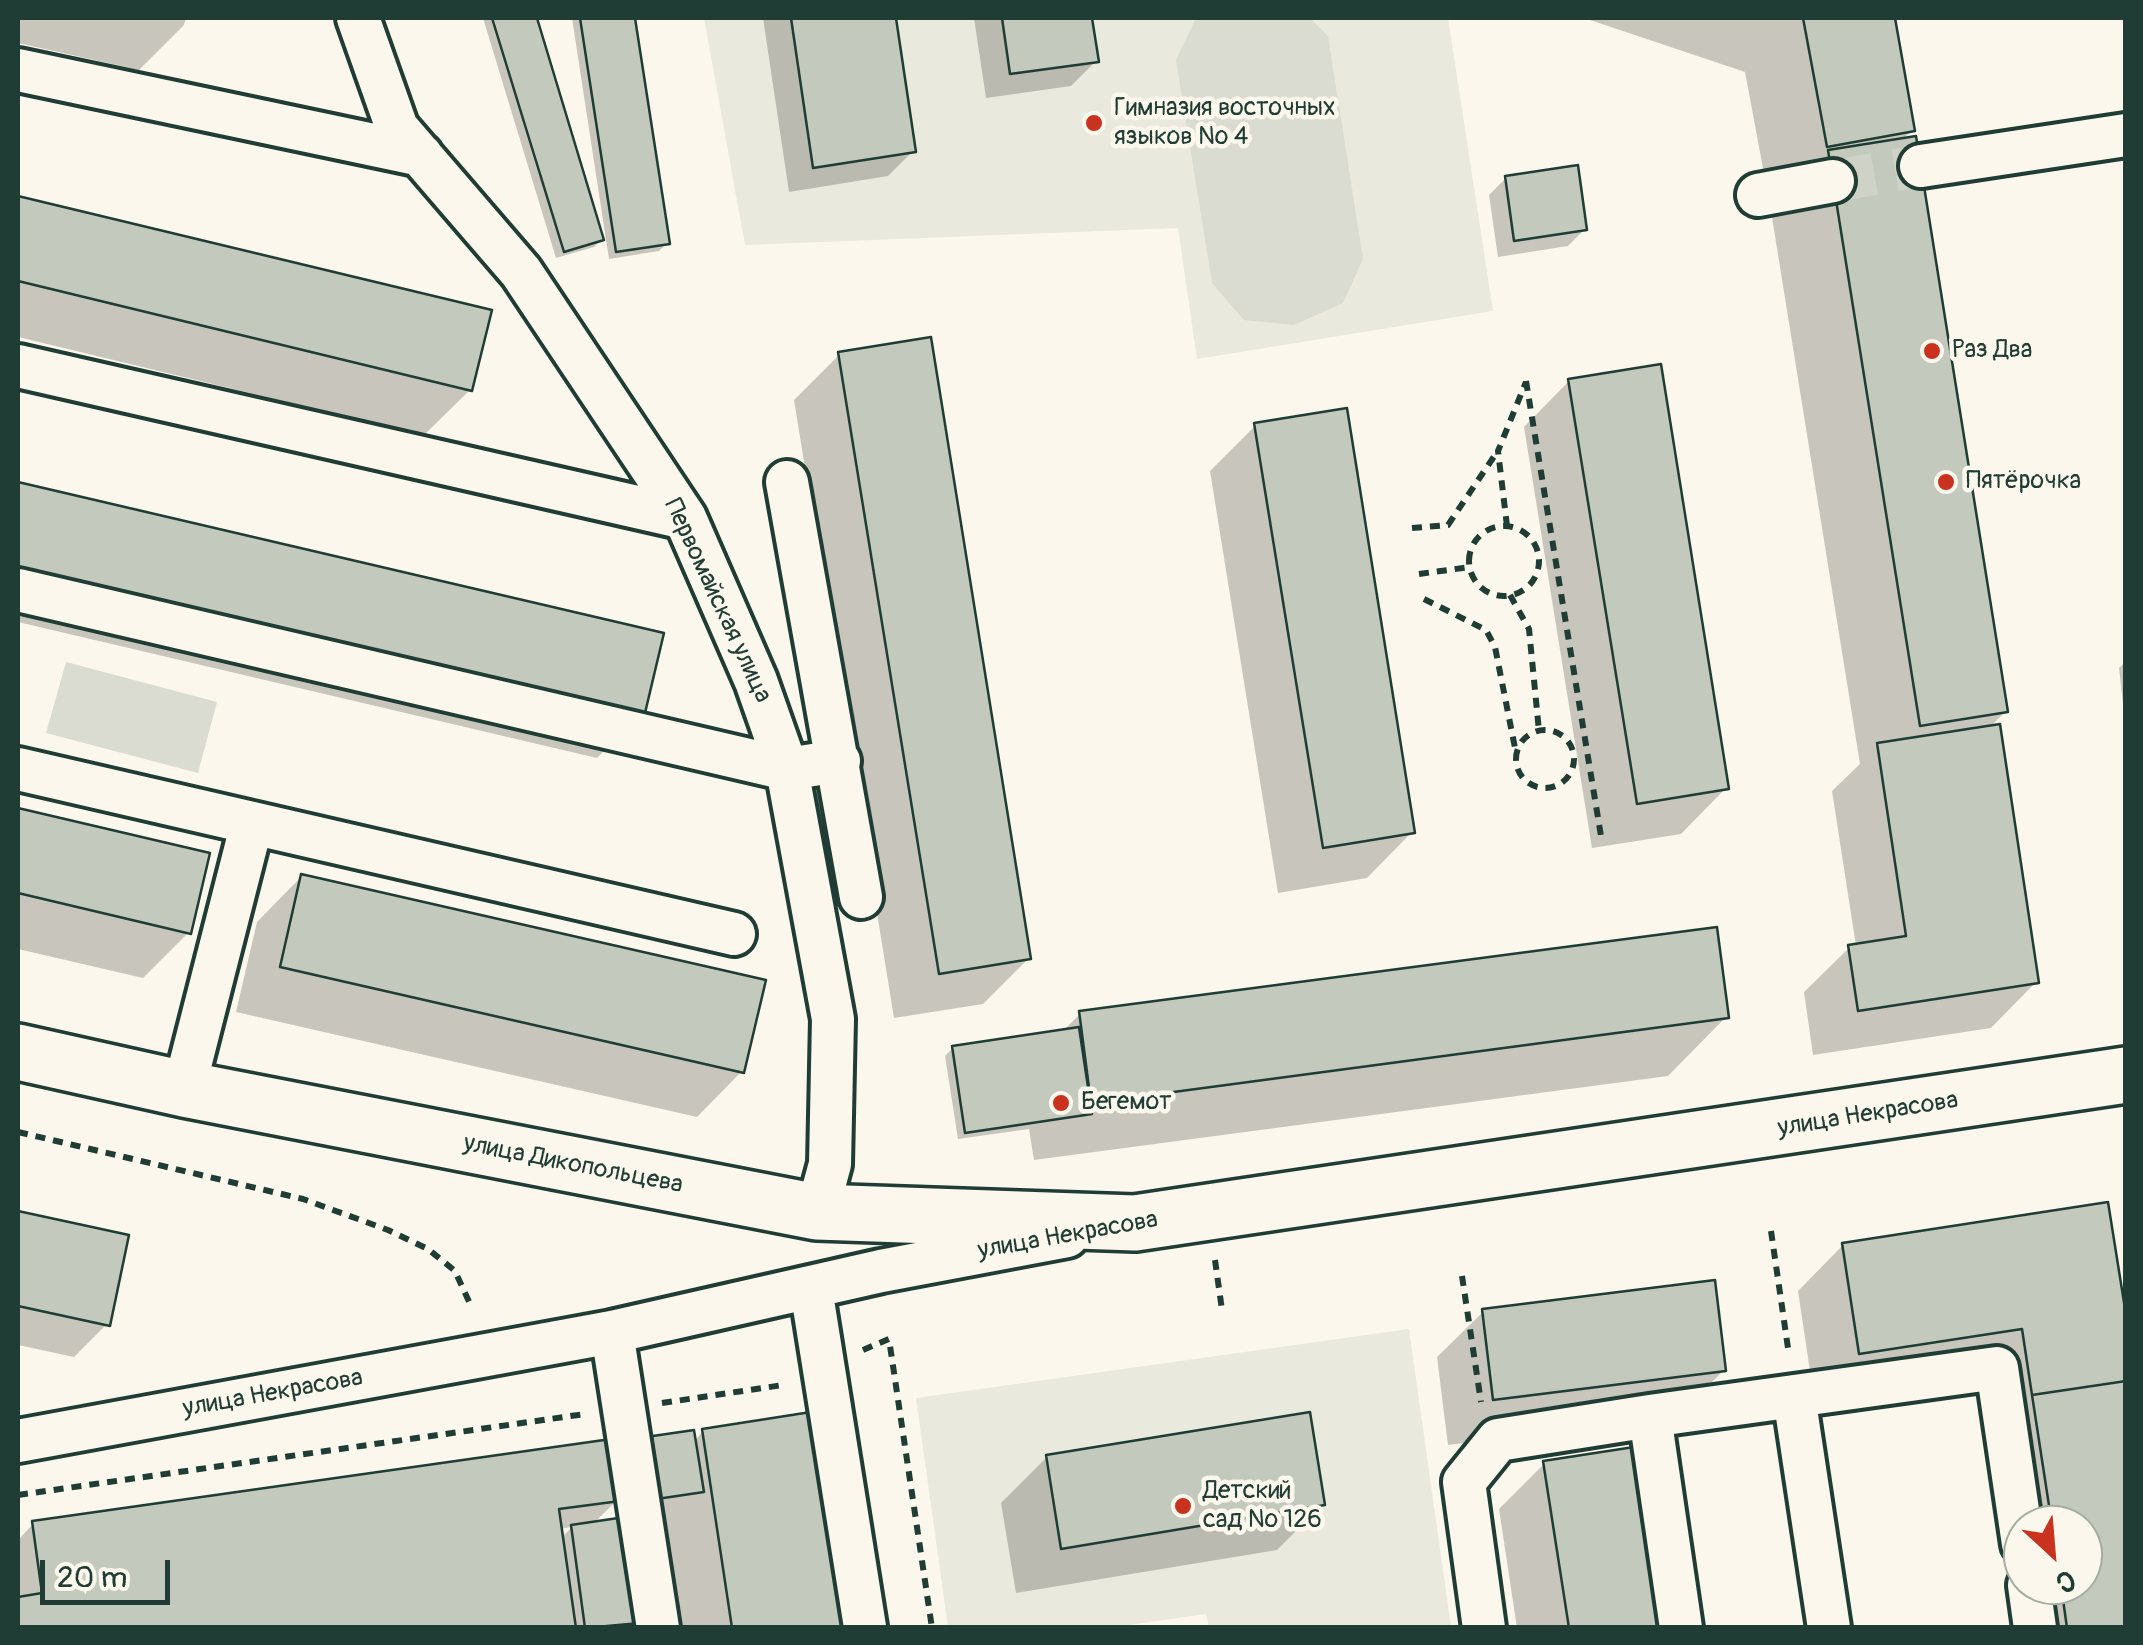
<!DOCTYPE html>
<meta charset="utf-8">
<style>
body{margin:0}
#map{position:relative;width:2143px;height:1645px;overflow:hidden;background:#fbf7ec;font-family:Pangolin,sans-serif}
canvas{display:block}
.frame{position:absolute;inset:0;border:20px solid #1f3d34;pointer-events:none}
.north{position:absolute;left:2003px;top:1505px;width:100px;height:100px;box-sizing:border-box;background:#fbf7ec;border:2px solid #a3ada2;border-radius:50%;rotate:154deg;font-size:28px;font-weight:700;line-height:40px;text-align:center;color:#1f3d34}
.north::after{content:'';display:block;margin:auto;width:35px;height:45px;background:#c8321e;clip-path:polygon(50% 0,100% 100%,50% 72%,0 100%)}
.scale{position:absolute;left:40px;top:1560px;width:130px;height:45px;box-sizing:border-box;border:5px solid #1f3d34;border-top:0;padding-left:12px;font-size:30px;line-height:35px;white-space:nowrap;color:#1f3d34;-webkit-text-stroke:8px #fbf7ec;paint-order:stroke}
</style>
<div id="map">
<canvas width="2143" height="1645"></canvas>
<div class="frame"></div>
<div class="north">С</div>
<div class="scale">20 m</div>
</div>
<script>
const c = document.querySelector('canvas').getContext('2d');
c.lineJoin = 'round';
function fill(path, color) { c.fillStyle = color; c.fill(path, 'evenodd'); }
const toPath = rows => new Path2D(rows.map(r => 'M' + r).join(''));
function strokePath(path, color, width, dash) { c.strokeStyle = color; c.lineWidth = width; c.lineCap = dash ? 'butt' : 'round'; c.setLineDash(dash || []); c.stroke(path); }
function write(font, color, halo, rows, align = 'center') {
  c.font = font + ' Pangolin,sans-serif'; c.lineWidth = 9; c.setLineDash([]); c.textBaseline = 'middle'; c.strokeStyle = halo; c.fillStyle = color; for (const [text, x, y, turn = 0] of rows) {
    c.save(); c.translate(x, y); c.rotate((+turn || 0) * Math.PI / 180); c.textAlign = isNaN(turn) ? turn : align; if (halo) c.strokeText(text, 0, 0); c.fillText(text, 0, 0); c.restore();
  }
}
fill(toPath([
 [704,18,1448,18,1493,311,1197,359,1178,228,745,245],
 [1409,1329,1451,1627,1209,1627,1206,1614,1107,1628,948,1627,916,1398]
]), '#eae9de');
fill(toPath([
 [1196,18,1310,18,1328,36,1363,259,1343,303,1294,325,1244,320,1212,283,1176,60],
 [66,662,217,702,198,773,46,733]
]), '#dbdcd1');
fill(toPath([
 [18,18,186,18,184,25,139,70,18,43],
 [483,18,534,18,602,239,594,247,556,258],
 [572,18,632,18,667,243,659,251,609,259],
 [763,18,894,18,913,151,888,176,789,192],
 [974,18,1090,18,1096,61,1071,86,986,98],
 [1584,18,1892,18,1912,130,1902,140,2006,711,1988,729,2036,982,1991,1028,1813,1055,1804,992,1850,947,1856,946,1832,791,1860,764,1771,211,1745,72],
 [1506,178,1585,229,1568,246,1498,257,1489,195],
 [18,198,489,312,470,390,424,435,18,337],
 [839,355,1029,958,983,1004,894,1018,794,400],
 [1569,381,1726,788,1681,834,1592,848,1524,427],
 [1256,425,1412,832,1367,878,1278,893,1210,471],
 [18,484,661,635,642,712,597,758,18,622],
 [2126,661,2126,704,2123,704,2119,668],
 [18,811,207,855,189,932,143,978,18,949],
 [302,876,742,1071,697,1117,236,1012,257,922],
 [1080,1014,1726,1017,1668,1076,1034,1160,1029,1129,958,1139,945,1056,953,1048,1062,1032],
 [18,1214,126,1237,107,1324,74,1357,18,1345],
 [1843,1245,2126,1333,2126,1628,2016,1628,1977,1373,1814,1398,1798,1291],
 [2023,1525,2083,1525,2083,1585,2023,1585],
 [1483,1312,1724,1370,1678,1416,1448,1445,1437,1357],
 [703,1431,841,1628,681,1628,663,1511,633,1516],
 [1047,1457,1323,1504,1277,1550,1016,1593,1001,1503],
 [1544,1464,1659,1628,1517,1628,1499,1509],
 [617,1500,592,1525,638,1622,632,1628,18,1628,18,1540,33,1524],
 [572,1527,560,1539,559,1529]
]), '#0003');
const building = toPath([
 [492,18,537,18,604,240,564,252,492,18],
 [580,18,635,18,670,244,616,252,580,18],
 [791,18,896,18,916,152,813,168,791,18],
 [1002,18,1092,18,1099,62,1010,74,1002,18],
 [1803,18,1895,18,1915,131,1827,147,1803,18],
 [1916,136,2008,712,1920,726,1828,150,1916,136],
 [1578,165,1587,230,1514,241,1505,176,1578,165],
 [18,196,492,310,472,391,18,281,18,196],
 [931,337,1031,959,939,974,838,352,931,337],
 [1661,364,1729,789,1637,804,1568,379,1661,364],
 [1347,408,1415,833,1323,848,1254,423,1347,408],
 [18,482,664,633,645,713,18,567,18,482],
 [2000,724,2039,983,1858,1011,1848,945,1906,936,1877,743,2000,724],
 [18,808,210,853,191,934,18,893,18,808],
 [301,874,766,980,744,1073,280,967,301,874],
 [1717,927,1729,1018,1091,1103,1079,1011,1717,927],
 [1079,1027,1092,1114,965,1133,952,1046,1079,1027],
 [2108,1202,2126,1315,2126,1381,2032,1395,2022,1329,1859,1354,1842,1243,2108,1202],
 [18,1211,129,1235,110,1326,18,1306,18,1211],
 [1715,1280,1726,1371,1493,1400,1482,1309,1715,1280],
 [2126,1381,2126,1628,2067,1628,2061,1585,2083,1585,2083,1525,2052,1525,2032,1395,2126,1381],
 [811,1412,844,1628,732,1628,702,1429,811,1412],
 [1310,1412,1325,1505,1061,1549,1046,1455,1310,1412],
 [694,1430,704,1492,650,1500,639,1438,694,1430],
 [611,1439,620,1501,559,1509,576,1628,18,1628,18,1597,42,1593,32,1521,611,1439],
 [1634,1447,1662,1628,1569,1628,1543,1461,1634,1447],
 [625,1517,640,1623,585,1628,571,1525,625,1517]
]);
fill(building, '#c4c9be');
strokePath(building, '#1f3d34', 2.5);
strokePath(toPath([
 [1833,181,1921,166]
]), '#cfd2c7', 42, [42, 21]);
const minor = toPath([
 [358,18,397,128,521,272,685,518,756,681,787,769,833,1019,830,1164,817,1212],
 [18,70,421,155],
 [1921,166,2126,135],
 [1758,195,1833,181],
 [18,366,685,518],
 [787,482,861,897],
 [18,590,787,769,839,761],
 [18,769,734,934],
 [184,1089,252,823],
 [811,1288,865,1627],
 [612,1332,658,1628],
 [1794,1396,1829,1628],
 [1650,1416,1681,1628],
 [18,1441,612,1332,881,1271,1067,1236],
 [2029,1585,2035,1628],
 [1484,1628,1464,1482,1498,1440,1650,1416,1997,1368,2023,1544]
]);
const major = toPath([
 [18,1052,184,1089,817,1212,1135,1223,2126,1075]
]);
strokePath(minor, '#1f3d34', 50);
strokePath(major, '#1f3d34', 62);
strokePath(toPath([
 [1526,381,1601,836],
 '1469 561a35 35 0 1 1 70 0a35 35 0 1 1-70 0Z',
 [1507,526,1498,451,1526,382],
 [1412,528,1448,525,1497,452],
 [1419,574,1470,567],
 [1510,595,1529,629,1539,731],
 [1424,599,1486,630,1495,647,1516,753],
 '1516 759a29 29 0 1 1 58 0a29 29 0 1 1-58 0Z',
 [18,1132,303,1199,388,1230,428,1249,455,1271,471,1306],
 [1771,1231,1789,1355],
 [1215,1260,1222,1310],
 [1462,1276,1481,1402],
 [863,1350,889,1339,932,1628],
 [662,1403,783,1385],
 [18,1495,585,1414]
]), '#1f3d34', 6, [10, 8]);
strokePath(minor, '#fbf7ec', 42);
strokePath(major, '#fbf7ec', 55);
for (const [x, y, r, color] of [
 [1094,123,10,"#c8321e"],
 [1932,351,10,"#c8321e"],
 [1946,482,10,"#c8321e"],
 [1061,1103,10,"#c8321e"],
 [1183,1506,10,"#c8321e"]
]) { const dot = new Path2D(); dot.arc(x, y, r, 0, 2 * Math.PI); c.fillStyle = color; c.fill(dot); strokePath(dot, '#fbf7ec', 4); }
write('25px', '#1f3d34', '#fbf7ec', [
 ["Гимназия восточных",1114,109],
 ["языков № 4",1114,138],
 ["Раз Два",1952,351],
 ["Пятёрочка",1966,482],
 ["Бегемот",1081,1103],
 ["Детский",1203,1492],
 ["сад № 126",1203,1521]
], 'left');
write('25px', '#1f3d34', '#fbf7ec', [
 ["Первомайская улица",717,601,65],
 ["улица Некрасова",1868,1115,-9],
 ["улица Дикопольцева",573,1165,11],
 ["улица Некрасова",1068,1236,-10],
 ["улица Некрасова",273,1394,-10]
]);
</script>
